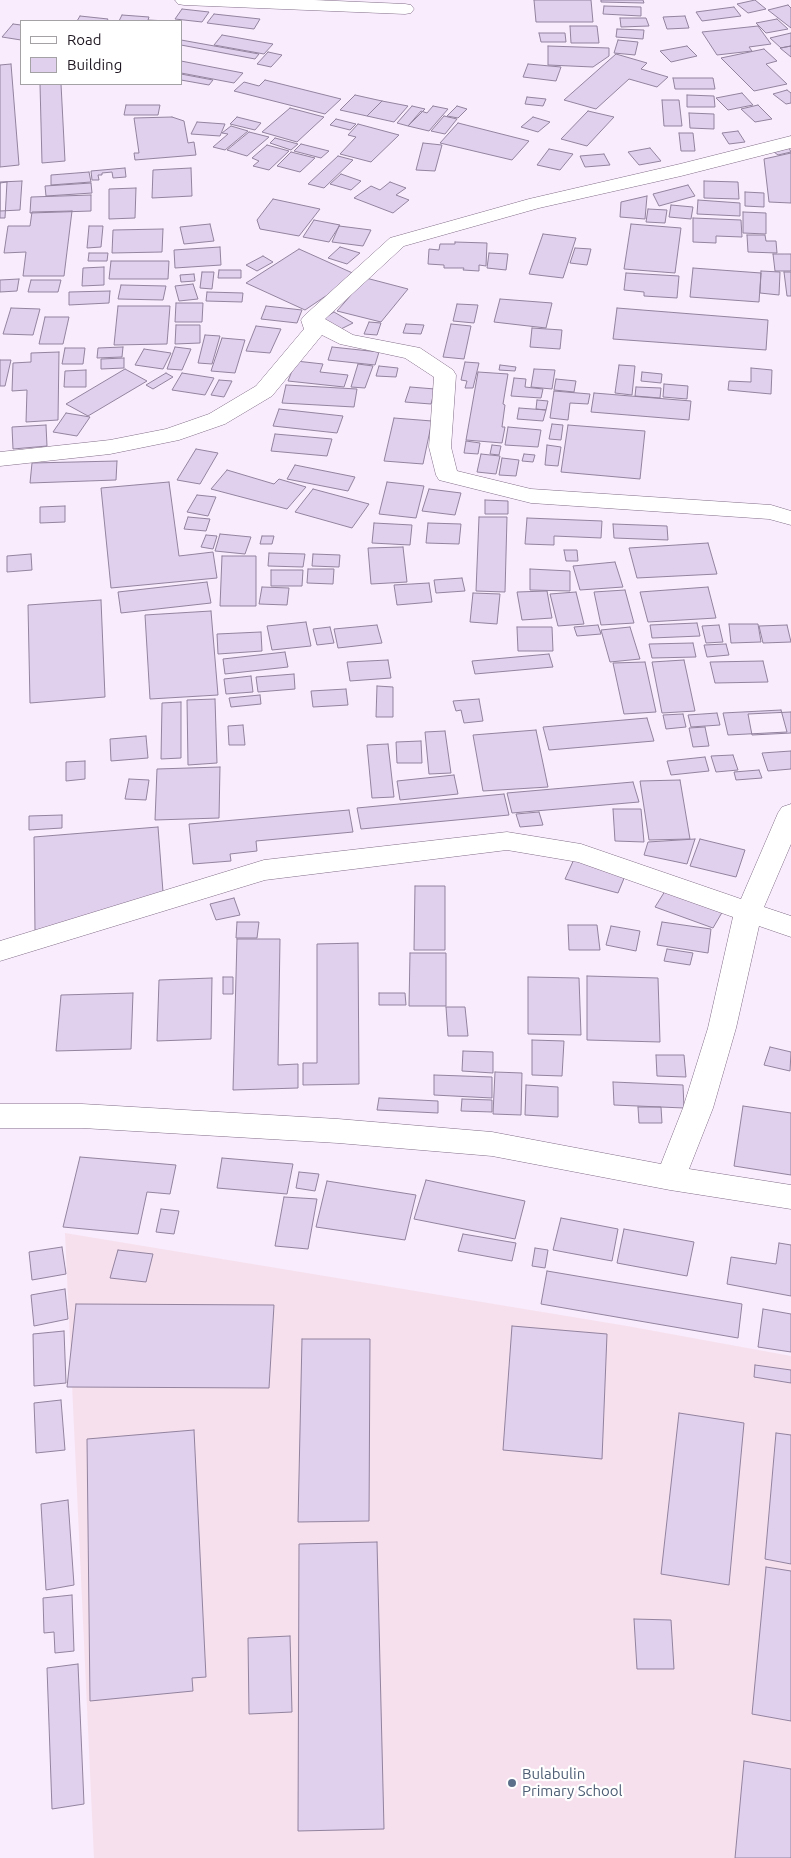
<!DOCTYPE html>
<style>
body{margin:0}
#map{position:relative;width:791px;height:1858px;overflow:hidden;background:#f9ecfd;font-family:Ubuntu,sans-serif}
canvas{display:block}
.legend{position:absolute;left:20px;top:20px;width:162px;height:65px;box-sizing:border-box;background:#fff;border:1px solid #a5a2a6;margin:0;padding:6px 9px;list-style:none;font-size:15px;color:#1f1721}
.legend li{display:flex;align-items:center;gap:10px;height:25px}
.legend b{width:25px;border:1px solid #a5a2a6}
</style>
<div id="map">
<canvas width="791" height="1858"></canvas>
<ul class="legend">
<li><b style="height:6px;background:#fff"></b>Road</li>
<li><b style="height:14px;background:#e0cfed"></b>Building</li>
</ul>
</div>
<script>
const c = document.querySelector('canvas').getContext('2d');
c.lineJoin = 'round';
function fill(path, color) { c.fillStyle = color; c.fill(path, 'evenodd'); }
const toPath = rows => new Path2D(rows.map(r => 'M' + r).join(''));
function strokePath(path, color, width, dash) { c.strokeStyle = color; c.lineWidth = width; c.lineCap = dash ? 'butt' : 'round'; c.setLineDash(dash || []); c.stroke(path); }
function write(font, color, halo, rows, align = 'center') {
  c.font = font + ' Ubuntu,sans-serif'; c.lineWidth = 4.5; c.setLineDash([]); c.textBaseline = 'middle'; c.strokeStyle = halo; c.fillStyle = color; for (const [text, x, y, turn = 0] of rows) {
    c.save(); c.translate(x, y); c.rotate((+turn || 0) * Math.PI / 180); c.textAlign = isNaN(turn) ? turn : align; if (halo) c.strokeText(text, 0, 0); c.fillText(text, 0, 0); c.restore();
  }
}
fill(toPath([
 [65,1233,627,1326,791,1356,791,1858,94,1858]
]), '#f6e0ed');
const building = toPath([
 [534,0,591,0,593,22,536,22,534,0],
 [601,0,643,0,644,3,601,2,601,0],
 [755,0,766,9,748,13,737,4,755,0],
 [788,5,791,8,791,28,768,10,788,5],
 [604,6,641,7,641,16,603,14,604,6],
 [734,7,741,16,702,21,696,12,734,7],
 [182,9,209,12,202,22,175,19,182,9],
 [214,14,260,19,254,29,207,23,214,14],
 [122,15,149,17,148,20,168,21,119,21,122,15],
 [80,16,108,19,107,21,77,21,80,16],
 [685,16,689,28,667,29,663,17,685,16],
 [620,18,646,18,649,26,621,27,620,18],
 [777,19,788,29,766,33,756,23,777,19],
 [13,24,21,25,21,40,2,37,13,24],
 [570,26,597,26,599,43,571,43,570,26],
 [758,26,771,44,749,47,752,51,717,55,702,32,758,26],
 [617,29,644,30,643,39,616,37,617,29],
 [539,33,565,33,566,42,541,42,539,33],
 [791,33,791,46,781,48,770,38,791,33],
 [222,35,273,44,264,54,214,45,222,35],
 [181,40,259,54,255,59,181,45,181,40],
 [618,40,638,42,635,55,614,53,618,40],
 [548,46,609,48,609,56,593,67,548,65,548,46],
 [687,46,697,56,671,62,660,51,687,46],
 [791,46,791,57,780,48,791,46],
 [764,49,777,61,766,64,787,84,754,91,721,58,764,49],
 [268,52,282,55,271,67,257,64,268,52],
 [616,54,647,63,641,69,668,77,657,87,629,79,596,109,564,100,616,54],
 [181,61,243,73,234,83,181,73,181,61],
 [11,64,19,165,0,167,0,65,11,64],
 [528,64,561,67,556,81,523,77,528,64],
 [181,74,213,80,209,85,181,80,181,74],
 [673,78,713,78,715,89,675,89,673,78],
 [265,80,341,99,325,114,234,91,244,82,259,86,265,80],
 [40,84,61,84,65,161,42,163,40,84],
 [787,90,791,93,791,103,786,104,773,94,787,90],
 [742,93,753,105,728,110,716,98,742,93],
 [355,95,382,101,367,116,340,110,355,95],
 [687,95,714,96,715,107,687,107,687,95],
 [527,97,546,99,543,106,525,104,527,97],
 [662,100,679,100,682,126,664,126,662,100],
 [382,101,408,106,394,122,367,116,382,101],
 [126,105,160,105,158,115,124,115,126,105],
 [758,105,772,119,755,122,741,109,758,105],
 [412,106,425,109,408,126,397,123,412,106],
 [433,106,448,109,429,131,408,126,421,111,427,113,433,106],
 [457,106,467,109,458,118,447,116,457,106],
 [290,108,324,117,297,142,262,132,290,108],
 [588,111,614,117,587,146,561,139,588,111],
 [689,113,714,114,714,129,690,128,689,113],
 [444,116,457,119,445,134,431,131,444,116],
 [172,117,184,121,188,143,194,142,196,155,135,160,134,153,139,153,134,118,172,117],
 [237,117,261,123,255,130,230,124,237,117],
 [533,117,550,122,538,132,521,127,533,117],
 [336,119,356,124,350,130,330,125,336,119],
 [197,122,225,124,220,136,191,134,197,122],
 [458,123,529,141,512,160,440,143,458,123],
 [358,124,399,135,371,162,340,154,356,137,348,135,358,124],
 [231,126,248,131,225,150,213,147,228,134,222,133,231,126],
 [738,131,745,142,729,144,722,133,738,131],
 [249,132,269,137,247,156,227,150,249,132],
 [679,133,693,133,695,151,681,151,679,133],
 [275,138,298,144,291,150,270,143,275,138],
 [423,143,442,145,435,171,416,170,423,143],
 [301,144,329,151,321,158,294,151,301,144],
 [267,145,289,151,269,170,253,166,259,161,252,158,267,145],
 [650,148,661,161,639,165,628,152,650,148],
 [789,148,791,152,778,155,774,152,789,148],
 [549,149,573,154,560,170,537,165,549,149],
 [291,152,315,158,300,172,277,166,291,152],
 [791,153,791,203,769,202,764,159,791,153],
 [604,154,610,165,585,167,580,156,604,154],
 [338,156,353,160,324,188,308,184,338,156],
 [125,168,126,177,113,178,112,172,102,173,102,175,98,175,99,180,92,180,91,171,125,168],
 [191,168,192,196,152,198,153,170,191,168],
 [89,172,91,182,51,185,51,175,89,172],
 [341,174,361,181,351,190,330,184,341,174],
 [22,181,20,210,0,211,0,182,22,181],
 [704,181,738,182,739,199,704,198,704,181],
 [7,182,5,218,0,218,0,183,7,182],
 [390,182,406,188,396,195,409,200,393,213,354,198,371,186,380,190,390,182],
 [91,183,92,193,46,196,45,186,91,183],
 [688,185,695,196,659,206,653,194,688,185],
 [136,188,135,218,109,219,109,189,136,188],
 [745,192,764,193,764,207,745,206,745,192],
 [91,195,91,211,30,213,31,197,91,195],
 [647,196,645,219,620,217,621,202,647,196],
 [273,199,320,209,299,236,260,229,257,220,273,199],
 [698,200,740,203,740,216,697,214,698,200],
 [671,205,693,207,691,219,669,217,671,205],
 [648,209,667,210,665,223,646,222,648,209],
 [72,211,64,276,23,276,26,252,4,253,8,226,30,226,32,212,72,211],
 [743,212,766,213,766,234,743,233,743,212],
 [693,218,741,220,742,237,716,236,716,243,693,242,693,218],
 [314,220,340,225,329,242,303,237,314,220],
 [210,224,214,241,184,244,180,227,210,224],
 [631,224,681,228,675,273,624,269,631,224],
 [89,226,103,226,101,247,87,248,89,226],
 [339,226,371,230,363,246,332,242,339,226],
 [163,229,162,252,112,253,113,230,163,229],
 [543,234,576,238,563,278,529,274,543,234],
 [747,235,765,235,766,241,776,241,777,253,748,252,747,235],
 [455,242,487,243,486,266,479,265,479,271,463,270,464,268,444,268,444,265,428,264,429,249,439,250,440,244,455,244,455,242],
 [220,247,221,265,175,268,174,250,220,247],
 [340,247,360,253,347,264,328,258,340,247],
 [575,248,591,249,587,265,570,263,575,248],
 [299,249,357,275,305,310,246,283,299,249],
 [89,253,108,253,107,261,88,261,89,253],
 [489,253,508,254,506,270,487,268,489,253],
 [773,254,791,254,791,271,775,271,773,254],
 [263,256,273,262,257,271,246,265,263,256],
 [111,261,169,261,168,279,109,279,111,261],
 [104,267,104,285,82,286,83,268,104,267],
 [693,268,761,273,759,302,690,297,693,268],
 [219,270,241,270,241,278,218,278,219,270],
 [761,271,780,272,779,295,760,293,761,271],
 [202,272,214,272,212,289,200,288,202,272],
 [784,272,791,272,791,296,787,296,784,272],
 [626,273,679,276,677,298,644,296,644,292,624,290,626,273],
 [194,274,195,281,181,282,180,275,194,274],
 [366,278,408,289,381,322,337,311,366,278],
 [19,279,17,291,0,292,0,280,19,279],
 [31,280,61,280,58,292,28,292,31,280],
 [193,284,198,299,179,301,175,286,193,284],
 [121,285,166,286,163,300,118,299,121,285],
 [110,291,109,303,69,305,69,292,110,291],
 [207,292,243,293,242,302,206,301,207,292],
 [500,299,552,303,546,328,494,322,500,299],
 [176,303,203,303,202,322,175,322,176,303],
 [457,304,478,305,474,323,453,321,457,304],
 [118,306,170,306,167,344,114,345,118,306],
 [266,306,302,310,297,323,261,319,266,306],
 [11,308,40,309,33,335,3,334,11,308],
 [617,308,768,320,766,350,613,339,617,308],
 [334,312,353,323,339,330,321,320,334,312],
 [45,317,69,317,63,344,39,344,45,317],
 [369,322,381,323,377,335,364,334,369,322],
 [406,324,424,325,421,334,403,333,406,324],
 [451,324,471,326,464,359,443,357,451,324],
 [176,325,200,325,200,343,175,344,176,325],
 [256,326,281,329,270,353,246,351,256,326],
 [532,328,562,330,560,349,530,347,532,328],
 [205,335,220,336,212,364,198,363,205,335],
 [222,338,245,340,235,373,211,371,222,338],
 [123,347,122,357,97,358,98,348,123,347],
 [175,347,191,349,182,370,167,369,175,347],
 [332,347,379,352,375,365,328,360,332,347],
 [65,348,85,348,83,364,62,364,65,348],
 [144,349,171,353,163,369,135,365,144,349],
 [59,352,58,420,26,422,27,390,12,391,13,363,31,362,31,353,59,352],
 [124,358,124,368,101,369,101,359,124,358],
 [0,360,11,360,5,386,0,386,0,360],
 [296,361,323,364,320,372,348,375,344,387,288,381,296,361],
 [465,362,479,363,473,388,465,388,467,381,461,380,465,362],
 [358,364,373,366,365,388,351,387,358,364],
 [500,365,516,367,515,371,499,370,500,365],
 [619,365,635,366,632,395,615,393,619,365],
 [379,366,398,368,396,377,376,376,379,366],
 [751,368,772,370,771,394,728,390,729,381,751,382,751,368],
 [125,369,147,381,88,416,66,404,125,369],
 [534,369,555,370,552,389,531,387,534,369],
 [86,370,86,387,64,387,65,371,86,370],
 [478,372,508,374,503,404,505,405,502,427,505,427,502,443,466,440,478,372],
 [642,372,662,374,661,383,641,381,642,372],
 [166,373,173,377,153,389,146,385,166,373],
 [182,373,214,378,205,395,172,390,182,373],
 [514,378,526,379,525,387,543,389,541,398,511,396,514,378],
 [556,379,576,381,574,392,554,390,556,379],
 [219,380,232,381,224,397,211,395,219,380],
 [664,384,688,386,687,399,663,397,664,384],
 [286,385,357,389,354,407,282,403,286,385],
 [410,387,435,389,431,404,405,402,410,387],
 [636,387,661,388,660,398,635,396,636,387],
 [554,391,590,394,588,404,570,403,568,420,550,418,554,391],
 [594,393,691,401,689,420,591,412,594,393],
 [537,400,548,401,546,410,536,409,537,400],
 [519,408,546,410,543,421,517,419,519,408],
 [279,409,343,416,337,433,273,426,279,409],
 [66,413,90,417,77,436,53,432,66,413],
 [394,418,432,421,423,464,384,461,394,418],
 [552,424,563,425,561,440,549,439,552,424],
 [46,425,47,446,13,449,12,427,46,425],
 [568,425,645,431,640,479,561,472,568,425],
 [508,427,541,430,538,447,505,445,508,427],
 [275,434,332,439,327,456,271,451,275,434],
 [466,441,480,443,478,454,464,453,466,441],
 [492,445,501,446,499,455,490,454,492,445],
 [547,445,561,447,558,466,545,465,547,445],
 [196,449,218,453,200,484,177,480,196,449],
 [481,454,500,456,496,474,477,472,481,454],
 [524,454,535,455,533,462,522,461,524,454],
 [502,458,519,460,516,476,499,475,502,458],
 [117,461,116,480,30,483,32,463,117,461],
 [295,465,355,477,348,491,287,479,295,465],
 [227,470,274,484,279,479,306,487,287,509,211,489,227,470],
 [169,482,179,556,213,552,217,578,111,588,101,488,169,482],
 [387,482,424,486,416,518,379,514,387,482],
 [313,489,369,504,352,528,295,512,313,489],
 [429,489,461,493,455,515,422,511,429,489],
 [197,495,216,497,208,516,187,512,197,495],
 [485,500,508,501,508,514,485,514,485,500],
 [65,506,65,522,40,523,40,507,65,506],
 [188,517,210,519,206,531,184,529,188,517],
 [479,517,507,517,505,592,476,591,479,517],
 [527,518,602,521,601,538,554,536,554,545,525,544,527,518],
 [374,523,412,525,410,545,372,543,374,523],
 [428,523,461,524,459,544,426,543,428,523],
 [613,524,667,526,668,540,614,538,613,524],
 [220,534,251,537,245,554,215,551,220,534],
 [206,535,217,536,213,549,201,547,206,535],
 [262,536,274,536,272,544,260,544,262,536],
 [708,543,717,574,637,578,629,548,708,543],
 [403,547,407,582,371,584,368,548,403,547],
 [564,550,577,550,578,561,566,561,564,550],
 [269,553,305,554,303,567,268,566,269,553],
 [31,554,32,570,7,572,7,556,31,554],
 [313,554,340,555,339,567,312,566,313,554],
 [222,556,256,556,256,606,220,606,222,556],
 [615,562,623,587,580,590,573,566,615,562],
 [308,569,334,569,333,584,307,583,308,569],
 [530,569,570,571,570,591,530,590,530,569],
 [271,570,303,570,302,586,271,586,271,570],
 [462,578,465,591,436,593,434,580,462,578],
 [207,582,211,603,121,613,118,592,207,582],
 [429,583,432,602,397,605,394,585,429,583],
 [262,587,289,588,287,605,259,604,262,587],
 [708,587,716,618,648,622,640,592,708,587],
 [625,590,634,623,601,625,594,592,625,590],
 [547,591,552,618,522,620,517,592,547,591],
 [576,592,584,624,558,626,550,594,576,592],
 [473,593,500,594,497,624,470,622,473,593],
 [101,600,105,697,30,703,28,605,101,600],
 [211,611,218,695,150,699,145,615,211,611],
 [306,622,311,646,272,650,267,626,306,622],
 [697,623,700,636,652,638,650,625,697,623],
 [729,624,758,624,761,642,731,643,729,624],
 [377,625,382,643,338,648,334,629,377,625],
 [598,625,601,634,577,636,574,627,598,625],
 [719,625,723,642,706,643,702,626,719,625],
 [787,625,791,642,763,643,759,626,787,625],
 [330,627,334,643,317,645,313,629,330,627],
 [517,627,552,627,553,651,518,651,517,627],
 [630,627,640,659,610,662,601,630,630,627],
 [261,632,262,651,218,654,217,634,261,632],
 [693,643,696,657,652,658,649,644,693,643],
 [726,644,729,655,707,657,704,645,726,644],
 [285,652,288,667,225,674,223,659,285,652],
 [549,654,553,667,475,674,472,661,549,654],
 [388,660,391,678,350,681,347,662,388,660],
 [684,660,695,711,662,713,652,662,684,660],
 [763,661,768,682,715,683,710,662,763,661],
 [645,662,656,712,624,714,613,663,645,662],
 [294,674,295,689,258,692,256,677,294,674],
 [251,676,253,692,226,694,224,679,251,676],
 [377,686,393,687,393,717,376,717,377,686],
 [346,689,348,705,313,707,311,691,346,689],
 [260,695,261,704,231,707,229,698,260,695],
 [215,699,217,763,188,765,187,700,215,699],
 [479,699,483,721,464,723,461,710,456,711,453,701,479,699],
 [181,702,181,758,161,759,162,703,181,702],
 [781,710,787,732,728,735,723,713,781,710],
 [791,712,791,733,752,735,748,714,791,712],
 [717,713,720,725,691,727,688,715,717,713],
 [683,714,686,727,666,729,663,715,683,714],
 [647,718,654,741,549,750,543,727,647,718],
 [243,725,245,745,229,745,228,726,243,725],
 [705,727,709,746,693,747,689,728,705,727],
 [536,730,548,787,483,791,473,735,536,730],
 [445,731,451,773,429,774,425,732,445,731],
 [146,736,148,758,111,761,110,739,146,736],
 [421,741,422,763,397,763,396,742,421,741],
 [388,744,394,797,372,798,367,745,388,744],
 [791,751,791,769,768,771,762,753,791,751],
 [733,755,738,770,716,772,711,756,733,755],
 [705,757,709,771,671,775,667,761,705,757],
 [85,761,85,779,66,781,66,762,85,761],
 [220,767,219,818,155,820,157,769,220,767],
 [759,770,762,778,736,780,734,772,759,770],
 [454,775,458,794,400,800,397,781,454,775],
 [129,779,149,780,146,800,125,799,129,779],
 [680,780,690,839,649,840,640,781,680,780],
 [633,782,639,802,512,813,507,793,633,782],
 [504,794,509,815,361,829,357,808,504,794],
 [613,809,641,809,644,842,615,841,613,809],
 [349,810,353,832,256,841,257,851,230,854,231,861,193,864,189,824,349,810],
 [539,812,543,825,520,827,516,814,539,812],
 [62,815,62,828,29,830,29,816,62,815],
 [158,827,163,892,35,932,34,837,158,827],
 [695,839,687,864,644,855,648,842,695,839],
 [700,839,745,850,736,877,690,866,700,839],
 [575,857,627,871,618,893,565,879,575,857],
 [415,886,445,886,445,950,414,950,415,886],
 [667,888,724,909,713,928,655,907,667,888],
 [234,898,240,915,216,920,210,904,234,898],
 [237,922,259,922,257,938,236,938,237,922],
 [662,922,711,929,708,953,657,945,662,922],
 [568,925,597,925,600,950,569,950,568,925],
 [611,926,640,931,636,951,606,945,611,926],
 [237,939,280,939,278,1065,298,1064,298,1088,233,1090,237,939],
 [358,943,359,1084,303,1085,303,1063,317,1063,317,944,358,943],
 [667,949,693,953,690,965,664,961,667,949],
 [410,953,446,953,446,1006,409,1006,410,953],
 [587,976,658,978,660,1042,587,1040,587,976],
 [223,977,233,977,233,994,223,994,223,977],
 [528,977,579,978,581,1035,528,1034,528,977],
 [212,978,211,1039,157,1041,159,980,212,978],
 [133,993,131,1049,56,1051,61,995,133,993],
 [379,993,405,993,406,1005,379,1005,379,993],
 [446,1007,465,1007,468,1036,448,1036,446,1007],
 [532,1040,564,1041,562,1076,532,1075,532,1040],
 [770,1047,791,1052,790,1071,764,1065,770,1047],
 [463,1051,493,1052,493,1073,462,1071,463,1051],
 [656,1055,684,1055,686,1077,657,1076,656,1055],
 [495,1072,522,1073,521,1115,493,1114,495,1072],
 [434,1075,492,1077,492,1098,434,1095,434,1075],
 [613,1082,683,1085,684,1108,614,1105,613,1082],
 [526,1085,558,1087,558,1117,525,1115,526,1085],
 [379,1098,438,1101,438,1113,377,1110,379,1098],
 [462,1099,492,1100,492,1112,461,1111,462,1099],
 [743,1106,791,1113,791,1175,734,1166,743,1106],
 [638,1107,661,1107,662,1123,639,1123,638,1107],
 [80,1157,176,1165,170,1194,147,1192,138,1234,63,1227,80,1157],
 [222,1158,293,1164,287,1194,217,1188,222,1158],
 [299,1172,319,1174,315,1191,296,1188,299,1172],
 [426,1180,525,1201,515,1239,414,1219,426,1180],
 [327,1181,416,1195,405,1240,316,1227,327,1181],
 [284,1197,317,1199,308,1249,275,1246,284,1197],
 [161,1209,179,1211,174,1234,156,1232,161,1209],
 [561,1218,618,1229,612,1261,553,1250,561,1218],
 [624,1229,694,1242,687,1276,617,1263,624,1229],
 [463,1234,516,1243,512,1261,458,1251,463,1234],
 [779,1243,791,1245,791,1296,727,1284,731,1257,776,1264,779,1243],
 [62,1247,66,1274,32,1280,29,1252,62,1247],
 [535,1248,548,1250,545,1268,532,1266,535,1248],
 [118,1250,153,1254,146,1282,110,1278,118,1250],
 [547,1271,742,1304,738,1338,541,1304,547,1271],
 [65,1289,68,1319,34,1326,31,1295,65,1289],
 [76,1304,274,1305,269,1388,67,1387,76,1304],
 [763,1309,791,1314,791,1352,758,1347,763,1309],
 [512,1326,607,1334,602,1459,503,1450,512,1326],
 [64,1331,66,1383,34,1386,33,1334,64,1331],
 [302,1339,370,1339,369,1521,298,1522,302,1339],
 [755,1365,791,1370,791,1383,754,1377,755,1365],
 [61,1400,65,1450,36,1453,34,1403,61,1400],
 [679,1413,744,1423,729,1585,661,1574,679,1413],
 [194,1430,206,1677,192,1678,193,1691,90,1701,87,1439,194,1430],
 [776,1433,791,1435,791,1564,765,1559,776,1433],
 [68,1500,74,1585,46,1590,41,1504,68,1500],
 [377,1542,384,1829,298,1831,299,1544,377,1542],
 [766,1567,791,1571,791,1721,752,1714,766,1567],
 [72,1595,74,1651,55,1653,54,1632,44,1633,43,1598,72,1595],
 [634,1619,671,1620,674,1669,637,1669,634,1619],
 [290,1636,292,1712,249,1714,248,1638,290,1636],
 [78,1664,84,1804,52,1809,47,1668,78,1664],
 [744,1761,791,1769,791,1858,735,1858,744,1761]
]);
fill(building, '#e0cfed');
strokePath(building, '#93839f', 1);
const minor = toPath([
 [175,0,314,0,405,4,411,5,414,9,411,13,405,14,184,5,178,4,175,0],
 [791,136,791,148,681,176,539,208,404,246,325,319,353,335,420,348,453,370,456,375,451,447,457,471,531,489,771,505,791,511,791,525,769,519,531,503,439,480,436,475,429,447,434,377,405,358,340,344,322,335,272,396,225,424,179,440,110,454,0,466,0,452,110,440,166,429,209,414,256,386,304,329,301,320,304,316,390,238,529,199,680,164,791,136],
 [791,804,791,844,764,907,791,916,791,937,759,926,736,1028,713,1108,689,1169,791,1185,791,1209,670,1190,492,1156,338,1143,82,1128,0,1128,0,1104,82,1104,338,1119,492,1132,661,1164,683,1108,708,1028,733,917,578,862,507,850,265,880,0,961,0,941,264,860,507,832,581,844,741,899,778,813,782,807,791,804]
]);
strokePath(minor, '#826e88', 1);
fill(minor, '#fff');
for (const [x, y, r, color] of [
 [512,1783,5,"#5c6f8a"]
]) { const dot = new Path2D(); dot.arc(x, y, r, 0, 2 * Math.PI); c.fillStyle = color; c.fill(dot); strokePath(dot, '#fff', 2); }
write('15px', '#4e5e75', '#fff', [
 ["Bulabulin",522,1774],
 ["Primary School",522,1791]
], 'left');
</script>
